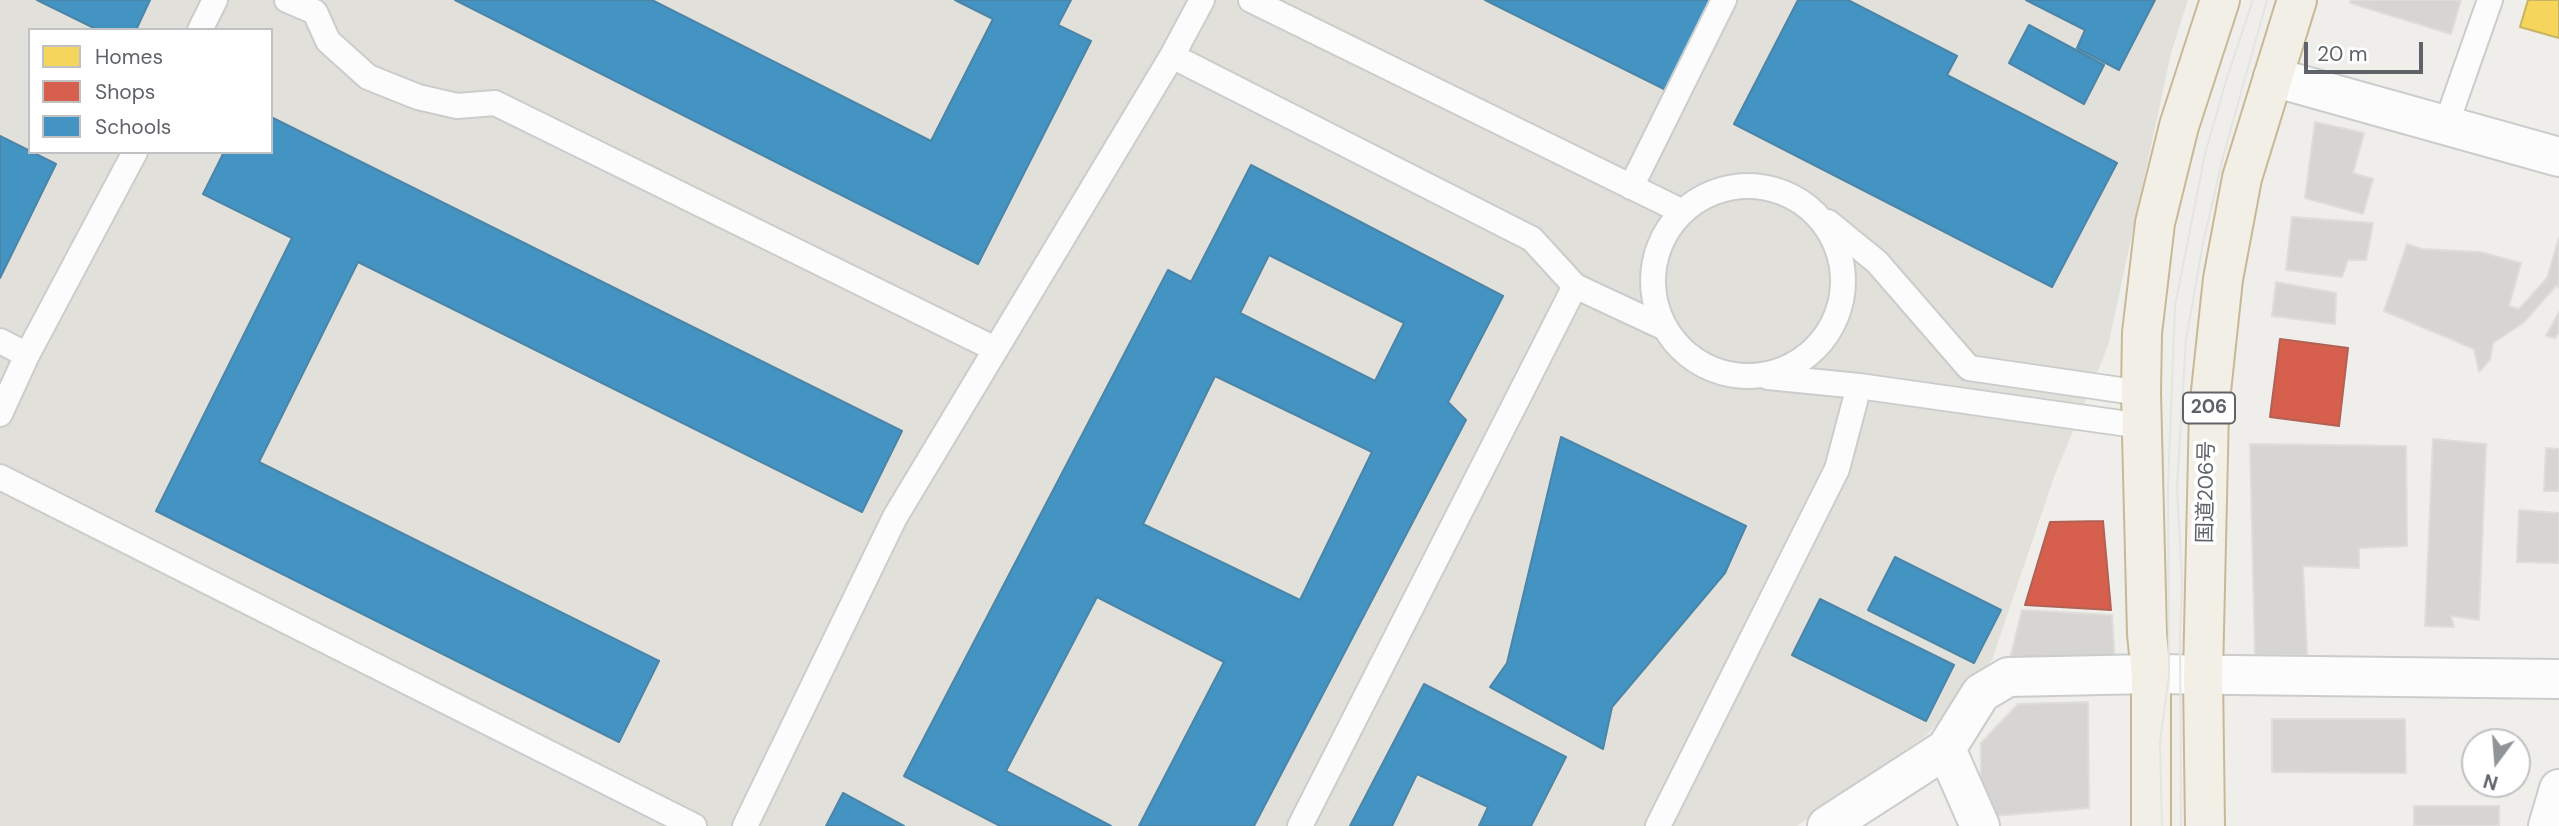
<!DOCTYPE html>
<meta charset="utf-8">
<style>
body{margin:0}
#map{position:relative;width:2559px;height:826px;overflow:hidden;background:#efeeea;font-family:"DM Sans",sans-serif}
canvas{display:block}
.legend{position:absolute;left:28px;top:28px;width:245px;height:126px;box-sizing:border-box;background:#fff;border:2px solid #bfc1c3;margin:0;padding:9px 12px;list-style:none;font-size:21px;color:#5f6368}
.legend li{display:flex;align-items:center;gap:14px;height:35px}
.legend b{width:35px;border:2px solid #bfc1c3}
.north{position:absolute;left:2461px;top:728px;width:70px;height:70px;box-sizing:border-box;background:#fff;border:2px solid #bfc1c3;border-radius:50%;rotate:196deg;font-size:19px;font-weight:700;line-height:28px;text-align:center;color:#5f6368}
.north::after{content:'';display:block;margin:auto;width:24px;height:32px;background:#919496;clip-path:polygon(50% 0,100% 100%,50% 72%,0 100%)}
.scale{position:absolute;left:2304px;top:42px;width:119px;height:32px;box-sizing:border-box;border:4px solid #5f6368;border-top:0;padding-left:9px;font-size:21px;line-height:24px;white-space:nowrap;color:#5f6368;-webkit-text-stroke:5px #fff;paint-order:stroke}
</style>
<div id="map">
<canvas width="2559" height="826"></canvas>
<ul class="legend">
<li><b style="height:19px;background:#f6d55c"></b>Homes</li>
<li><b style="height:19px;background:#d6604d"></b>Shops</li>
<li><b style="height:19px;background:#4393c3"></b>Schools</li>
</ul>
<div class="north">N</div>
<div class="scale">20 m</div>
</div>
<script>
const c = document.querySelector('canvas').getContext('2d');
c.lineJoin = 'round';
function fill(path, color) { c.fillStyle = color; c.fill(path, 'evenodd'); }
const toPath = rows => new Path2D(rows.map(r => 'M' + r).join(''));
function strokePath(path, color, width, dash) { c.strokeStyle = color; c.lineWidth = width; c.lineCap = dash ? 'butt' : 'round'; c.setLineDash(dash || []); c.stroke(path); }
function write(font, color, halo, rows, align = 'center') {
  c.font = font + ' "DM Sans","Noto Sans JP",sans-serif'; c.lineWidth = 7; c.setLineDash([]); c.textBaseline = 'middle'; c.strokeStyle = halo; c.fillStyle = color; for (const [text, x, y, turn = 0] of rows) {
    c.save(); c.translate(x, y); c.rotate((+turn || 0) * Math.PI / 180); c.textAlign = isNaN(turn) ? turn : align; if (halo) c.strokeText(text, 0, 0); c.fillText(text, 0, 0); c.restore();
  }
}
fill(toPath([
 [0,0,2188,0,2171,53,2108,346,2054,477,1992,660,1927,735,1797,826,0,826],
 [30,30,271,30,271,152,30,152]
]), '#e2e0da');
const homes = toPath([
 [2528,0,2559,0,2559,38,2520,27,2528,0]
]);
fill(homes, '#f6d55c');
strokePath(homes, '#c9b360', 2);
const shops = toPath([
 [2280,339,2348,348,2339,426,2270,417,2280,339],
 [2103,521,2111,610,2025,605,2050,522,2103,521]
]);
fill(shops, '#d6604d');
strokePath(shops, '#b26155', 2);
const schools = toPath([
 [37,0,150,0,136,30,98,30,37,0],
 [455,0,652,0,931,141,993,19,955,0,1071,0,1058,25,1091,41,978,264,455,0],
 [1485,0,1711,0,1666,90,1485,0],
 [1798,0,1848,0,1957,56,1947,75,2117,163,2052,287,1734,124,1798,0],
 [2026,0,2155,0,2119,70,2077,48,2085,30,2026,0],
 [2029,25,2104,65,2084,104,2009,63,2029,25],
 [271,117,902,431,862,512,358,262,259,462,659,661,619,742,156,511,292,238,203,194,224,152,271,152,271,117],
 [0,136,56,164,0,278,0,136],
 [1251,165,1503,296,1448,402,1466,420,1254,826,1139,826,1224,662,1097,597,1006,771,1111,826,1000,826,904,776,1168,270,1191,282,1251,165],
 [1269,255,1404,323,1375,381,1240,313,1269,255],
 [1215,376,1372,452,1300,600,1143,524,1215,376],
 [1561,437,1746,526,1725,573,1612,707,1603,749,1490,687,1507,663,1561,437],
 [1895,557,2001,610,1974,663,1868,610,1895,557],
 [1820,599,1954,665,1926,721,1792,655,1820,599],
 [1424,684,1566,757,1531,826,1479,826,1488,807,1417,774,1392,826,1350,826,1424,684],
 [843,793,904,826,826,826,843,793]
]);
fill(schools, '#4393c3');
strokePath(schools, '#4b85a8', 2);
const building = toPath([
 [2351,0,2461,0,2451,34,2350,3,2351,0],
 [2315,122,2364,133,2353,173,2373,179,2363,214,2305,198,2315,122],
 [2292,217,2373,223,2366,260,2348,260,2342,277,2286,270,2292,217],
 [2559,238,2559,288,2557,285,2523,323,2493,343,2490,360,2479,372,2474,349,2384,311,2407,244,2422,249,2480,252,2521,263,2509,306,2519,309,2547,278,2559,238],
 [2276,282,2336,293,2335,324,2272,316,2276,282],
 [2559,312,2559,332,2555,338,2546,336,2559,312],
 [2433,439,2486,444,2479,620,2451,616,2454,627,2425,626,2433,439],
 [2250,444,2406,446,2407,546,2359,548,2359,568,2303,566,2307,655,2255,655,2250,444],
 [2546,448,2559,449,2559,491,2544,491,2546,448],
 [2519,510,2559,513,2559,563,2517,562,2519,510],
 [2022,610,2112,615,2115,663,2010,659,2022,610],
 [2088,702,2089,808,1993,816,1981,785,1981,743,2018,704,2088,702],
 [2272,719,2405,719,2406,773,2272,772,2272,719],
 [2414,806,2499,806,2499,826,2414,826,2414,806]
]);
fill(building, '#d6d5d3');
strokePath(building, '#deddd9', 2);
const service = toPath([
 [287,0,315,12,328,41,368,77,418,97,457,106,495,103,995,349],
 [1251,0,1683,212],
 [200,30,215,0],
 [1172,56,1532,239,1575,286,1665,328],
 [2446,125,2490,0],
 '1653 281a95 95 0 1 1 190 0a95 95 0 1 1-190 0Z',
 [1631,187,1724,0],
 [1828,222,1877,262,1969,368,2141,393],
 [0,341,27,355],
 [1768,377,1859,386,2142,426],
 [0,414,27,355,135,152],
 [0,477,694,826],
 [745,826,895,517,1172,56,1202,0],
 [1300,826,1575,286],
 [1658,826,1837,469,1859,386]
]);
const minor = toPath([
 [2273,77,2559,157],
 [1946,749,1980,826],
 [1827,826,1946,749,1981,693,2008,677,2151,674,2559,679],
 [2548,826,2559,789]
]);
const trunk = toPath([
 [2151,826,2151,674,2147,634,2141,393,2142,333,2155,223,2179,126,2220,0],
 [2205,826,2203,675,2209,410,2223,279,2242,178,2297,0]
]);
strokePath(service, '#cbcccc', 28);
strokePath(minor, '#cbcccc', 42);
strokePath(trunk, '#c8b996', 42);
strokePath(service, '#fdfcfc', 24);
strokePath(minor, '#fdfcfc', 38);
strokePath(trunk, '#f2f0e6', 38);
strokePath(toPath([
 [2162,826,2160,742,2169,675,2168,487,2175,306,2205,154,2226,81,2253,0],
 [2181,826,2180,633,2182,581,2177,487,2186,340,2203,243,2223,157,2267,0]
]), '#e4e4e4', 2);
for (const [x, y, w] of [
 [2209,408,52]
]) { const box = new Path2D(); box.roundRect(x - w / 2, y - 15.5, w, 31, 5); c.fillStyle = '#fff'; c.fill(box); strokePath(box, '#5f6368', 2); }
write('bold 19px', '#5f6368', null, [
 ["206",2209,408]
]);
write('21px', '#5f6368', '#fff', [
 ["国道206号",2207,492,-89]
]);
</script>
